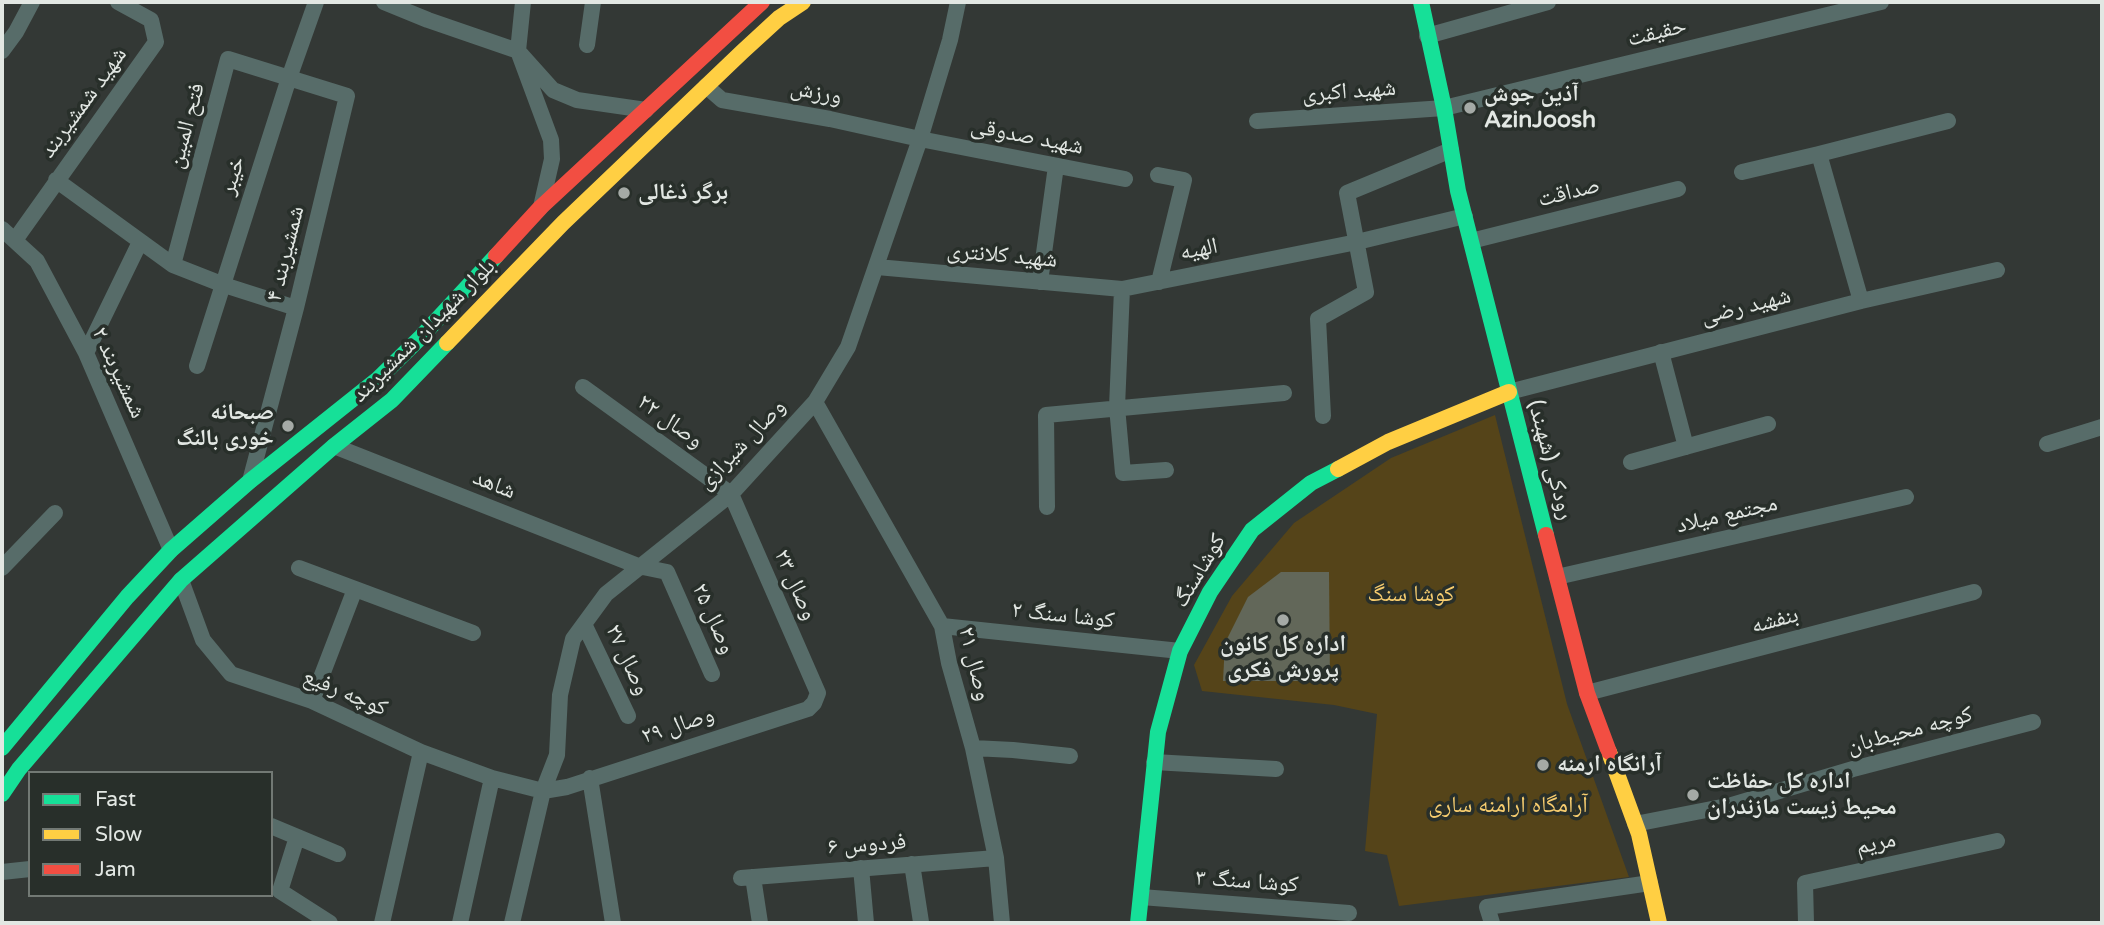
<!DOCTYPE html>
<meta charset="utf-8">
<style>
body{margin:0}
#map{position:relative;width:2104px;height:925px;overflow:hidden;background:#333835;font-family:"Varela Round",sans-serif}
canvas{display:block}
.frame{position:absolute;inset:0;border:4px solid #e2e7e3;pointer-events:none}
.legend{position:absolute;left:28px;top:771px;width:245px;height:126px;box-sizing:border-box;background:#282f2a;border:2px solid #727974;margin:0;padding:9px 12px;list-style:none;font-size:21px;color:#e2e7e3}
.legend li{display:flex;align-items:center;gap:14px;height:35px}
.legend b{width:35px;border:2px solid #727974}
</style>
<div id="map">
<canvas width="2104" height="925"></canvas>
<div class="frame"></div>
<ul class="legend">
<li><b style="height:9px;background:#16e098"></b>Fast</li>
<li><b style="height:9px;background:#ffcf43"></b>Slow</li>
<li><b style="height:9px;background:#f24e42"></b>Jam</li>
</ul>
</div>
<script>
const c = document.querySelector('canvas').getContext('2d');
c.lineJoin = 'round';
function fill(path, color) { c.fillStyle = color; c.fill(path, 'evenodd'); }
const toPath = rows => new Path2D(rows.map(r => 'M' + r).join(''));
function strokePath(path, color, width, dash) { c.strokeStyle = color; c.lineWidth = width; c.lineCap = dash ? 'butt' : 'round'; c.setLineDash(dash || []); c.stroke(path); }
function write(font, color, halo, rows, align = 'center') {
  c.font = font + ' "Varela Round","Noto Naskh Arabic",sans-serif'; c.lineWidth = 7; c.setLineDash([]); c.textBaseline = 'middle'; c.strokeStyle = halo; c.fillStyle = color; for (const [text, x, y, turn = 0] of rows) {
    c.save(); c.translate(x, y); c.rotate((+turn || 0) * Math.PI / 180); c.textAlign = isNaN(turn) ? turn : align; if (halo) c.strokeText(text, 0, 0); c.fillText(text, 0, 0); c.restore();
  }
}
fill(toPath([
 [1495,415,1567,704,1629,877,1399,906,1387,855,1365,851,1377,714,1334,705,1202,691,1194,665,1232,596,1294,523,1391,458]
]), '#554419');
fill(toPath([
 [1281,572,1329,572,1330,681,1223,681,1225,643,1248,597]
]), '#626759');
strokePath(toPath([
 [384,2,428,20,518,51,553,90,577,100,646,110],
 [523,2,518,51,551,140,552,159,541,207],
 [1427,36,1548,2],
 [587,45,593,2],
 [2,51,16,32,32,2],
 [706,86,722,100,830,119,920,139,1125,179],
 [1257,121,1444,108,1881,2],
 [1742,172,1819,154],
 [1158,175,1184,180,1159,282],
 [56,180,173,265,224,285,296,308],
 [2,229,37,261,86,353,171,550],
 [15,240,156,42,151,20,118,2],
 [1471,241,1678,189],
 [173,265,228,59,347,96,296,308,250,481],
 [877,267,1122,289],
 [1040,282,1056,166],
 [1861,301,1819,154,1948,121],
 [1661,352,1686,447],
 [86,353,140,242],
 [197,366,289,78,316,2],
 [1509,392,1861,301,1997,270],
 [815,402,942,626,949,663,973,748,996,858,1002,923],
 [1323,416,1318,319,1366,292,1347,193,1451,150],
 [2047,444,2102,427],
 [334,446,638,566,667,572,712,674],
 [1631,462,1768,424],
 [1166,470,1123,473,1117,407,1122,289,1357,242,1465,216],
 [1047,507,1046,415,1284,393],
 [2,568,55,513],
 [299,568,473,633],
 [1557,577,1906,497],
 [181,580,203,640,231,674,312,701,421,752,492,778,543,791,567,787,808,709,814,703,818,693,731,494,583,387],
 [584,624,628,716],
 [942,626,1180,651],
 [1587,693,1974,592],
 [312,701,355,589],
 [973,748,1013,750,1070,756],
 [1154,762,1276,769],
 [590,778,613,923],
 [1635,824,1732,805,1853,769,2033,722],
 [271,826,338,854],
 [297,837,280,891,330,923],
 [912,864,921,922],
 [861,868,866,923],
 [2,872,30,869],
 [753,877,760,923],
 [741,878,996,858],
 [1141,897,1349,913],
 [382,923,421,752],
 [460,923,492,778],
 [512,923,543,791,557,755,560,695,573,639,606,594,731,494,815,402,848,347,920,139,950,40,958,2],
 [1492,923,1487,907,1650,883],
 [1806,923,1805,883,1997,841]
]), '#576c69', 16);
strokePath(toPath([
 [1421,2,1444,108,1458,191,1546,535],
 [2,748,127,597,171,550,250,481,378,379,421,337,496,256],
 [2,794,19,769,181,580,334,446,392,400,447,343],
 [1138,923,1158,732,1180,651,1210,592,1252,530,1311,483,1338,469]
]), '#16e098', 16);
strokePath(toPath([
 [447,343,563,223,742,52,779,18,803,2],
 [1338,469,1388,442,1509,392],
 [1609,752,1639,834,1659,923]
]), '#ffcf43', 16);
strokePath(toPath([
 [496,256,541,207,762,2],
 [1546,535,1587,693,1609,752]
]), '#f24e42', 16);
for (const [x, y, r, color] of [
 [1470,108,7,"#a5aaa6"],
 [624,193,7,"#a5aaa6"],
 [288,426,7,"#a5aaa6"],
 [1283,620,7,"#a5aaa6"],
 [1543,765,7,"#a5aaa6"],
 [1693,795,7,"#a5aaa6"]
]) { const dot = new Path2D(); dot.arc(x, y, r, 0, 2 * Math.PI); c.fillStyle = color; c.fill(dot); strokePath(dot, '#282f2a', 2.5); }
write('23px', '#e2e7e3', '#282f2a', [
 ["حقیقت",1657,33,-14],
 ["شهید اکبری",1349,92,-4],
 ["ورزش",816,93,11],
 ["شهید شمشیربند",84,103,-54],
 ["فتح المبین",187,126,-75],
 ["شهید صدوقی",1027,137,11],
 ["خیبر",233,176,-73],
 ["صداقت",1569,193,-14],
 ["الهیه",1199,250,-11],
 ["شمشیربند ۴",286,254,-76],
 ["شهید کلانتری",1002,256,5],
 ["شهید رضی",1746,307,-14],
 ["بلوار شهیدان شمشیربند",424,331,-45],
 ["شمشیربند ۲",118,373,65],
 ["وصال ۲۲",670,422,36],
 ["وصال شیرازی",742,445,-46],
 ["رودکی (شهبند)",1550,460,75],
 ["شاهد",494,485,22],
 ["مجتمع میلاد",1727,515,-13],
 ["کوشاسنگ",1200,571,-59],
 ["وصال ۲۳",795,585,66],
 ["کوشا سنگ ۲",1063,616,6],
 ["وصال ۲۵",713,619,66],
 ["بنفشه",1775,621,-15],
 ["وصال ۲۷",627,660,65],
 ["وصال ۲۱",974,664,76],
 ["کوچه رفیع",345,693,23],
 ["وصال ۲۹",678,726,-18],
 ["کوچه محیط‌بان",1910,731,-15],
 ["مریم",1876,844,-12],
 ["فردوس ۶",867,845,-4],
 ["کوشا سنگ ۳",1247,882,4]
]);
write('bold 23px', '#e2e7e3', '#282f2a', [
 ["آذین جوش",1484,95],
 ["AzinJoosh",1484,121],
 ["برگر ذغالی",638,193],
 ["صبحانه",274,413,"right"],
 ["خوری بالنگ",274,439,"right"],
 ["اداره کل کانون",1283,645,"center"],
 ["پرورش فکری",1283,671,"center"],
 ["آرانگاه ارمنه",1557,765],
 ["اداره کل حفاظت",1707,782],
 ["محیط زیست مازندران",1707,808]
], 'left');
write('23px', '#f7cd6f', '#282f2a', [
 ["کوشا سنگ",1411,595],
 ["آرامگاه ارامنه ساری",1508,806]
]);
</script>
